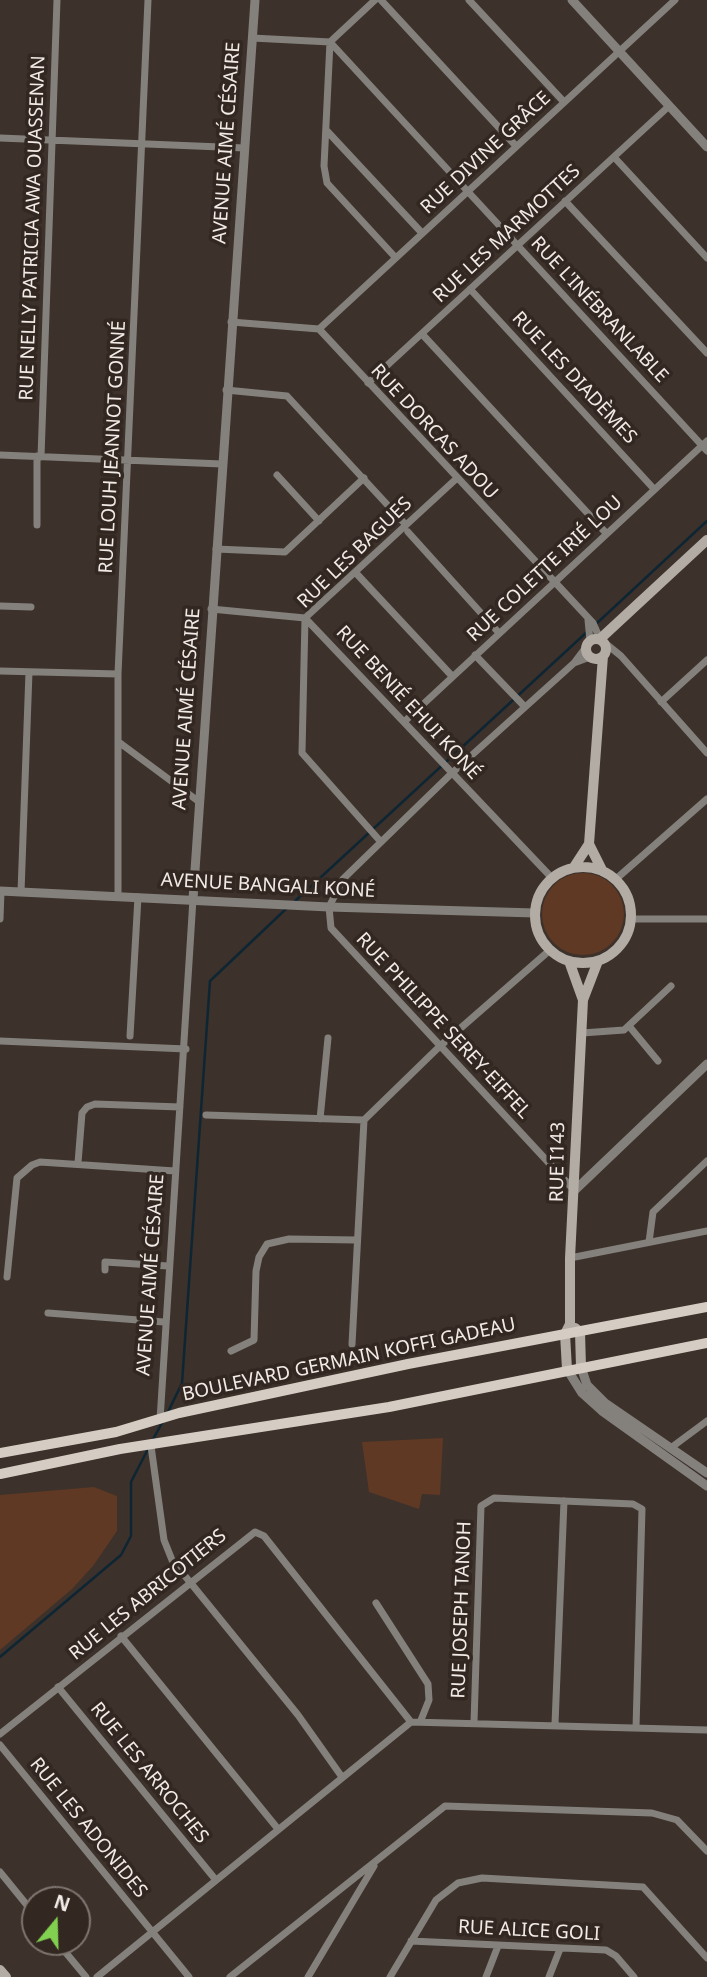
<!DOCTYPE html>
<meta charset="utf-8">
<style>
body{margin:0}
#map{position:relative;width:707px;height:1977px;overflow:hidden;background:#3c312b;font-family:"Noto Sans",sans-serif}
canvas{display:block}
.north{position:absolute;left:21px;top:1886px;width:70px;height:70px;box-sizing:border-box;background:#322721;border:2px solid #7f7570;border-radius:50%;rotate:19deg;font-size:19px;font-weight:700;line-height:28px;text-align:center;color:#f2eae6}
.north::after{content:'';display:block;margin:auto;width:24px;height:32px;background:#82d04f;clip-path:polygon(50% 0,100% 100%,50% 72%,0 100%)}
</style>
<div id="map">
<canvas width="707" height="1977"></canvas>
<div class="north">N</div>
</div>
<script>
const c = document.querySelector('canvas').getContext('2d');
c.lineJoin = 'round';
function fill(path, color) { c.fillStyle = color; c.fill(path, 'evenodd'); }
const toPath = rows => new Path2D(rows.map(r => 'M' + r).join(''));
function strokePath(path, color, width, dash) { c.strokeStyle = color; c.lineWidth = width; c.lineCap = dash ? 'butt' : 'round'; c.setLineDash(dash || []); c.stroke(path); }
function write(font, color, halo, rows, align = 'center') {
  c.font = font + ' "Noto Sans",sans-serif'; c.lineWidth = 7; c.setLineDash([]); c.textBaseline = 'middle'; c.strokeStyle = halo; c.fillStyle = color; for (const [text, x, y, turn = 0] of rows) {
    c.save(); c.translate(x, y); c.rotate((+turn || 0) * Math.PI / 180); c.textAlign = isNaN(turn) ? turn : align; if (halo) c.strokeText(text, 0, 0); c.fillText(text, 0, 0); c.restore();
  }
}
fill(toPath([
 '542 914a41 41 0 1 1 82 0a41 41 0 1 1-82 0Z',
 [443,1438,440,1495,422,1494,419,1509,369,1492,362,1442],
 [94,1487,117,1496,117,1531,93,1566,72,1589,0,1650,0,1495]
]), '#5f3924');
strokePath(toPath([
 [596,624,707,521],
 [295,901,588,631],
 [167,1414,182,1383,210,981,287,908],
 [152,1441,162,1423],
 [0,1657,121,1555,131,1536,131,1482,149,1447]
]), '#0e2633', 2.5);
strokePath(toPath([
 [381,0,516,146],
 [469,0,564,102],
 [252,38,330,42,375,0],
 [330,42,707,451],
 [330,42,324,166,327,183,395,257],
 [327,131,422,233],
 [0,138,245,148],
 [614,157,707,258],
 [565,201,707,353],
 [470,289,654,489],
 [231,322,319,329,593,623,600,639],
 [319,329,675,0],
 [422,334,606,533],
 [368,383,668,107],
 [226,390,287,396,406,525],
 [0,455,222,464],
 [41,457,57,0],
 [277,475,319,521],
 [37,525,37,456],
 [408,532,499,633],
 [216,549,285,552,364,478],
 [355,572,452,676],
 [0,606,31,607],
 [211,609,305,618,552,878],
 [588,620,590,641],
 [605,643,621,656,707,753],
 [475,655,525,707],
 [574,663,590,657],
 [0,671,118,674],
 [661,702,707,660],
 [405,721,707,441],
 [120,743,198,801],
 [381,842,302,753,305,618,456,479],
 [616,879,707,799],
 [21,892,29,672],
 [118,895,118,674,148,0],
 [0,919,1,891],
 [632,919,707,919],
 [629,1026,658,1061],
 [582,1033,624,1030,671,986],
 [130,1036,138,897],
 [0,1041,186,1049],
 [206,1115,364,1120],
 [320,1119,328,1038],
 [78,1163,82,1113,87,1107,95,1104,180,1107],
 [574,1190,331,928,329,907,343,879,452,773,574,663,586,647],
 [649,1242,653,1212,707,1161],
 [570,1258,707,1231],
 [105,1270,105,1262,168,1266],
 [7,1277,17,1178,32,1165,40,1162,175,1171],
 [48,1313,164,1322],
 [352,1344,364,1120,439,1047,550,950],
 [231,1351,254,1340,256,1271,259,1257,267,1244,289,1239,357,1240],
 [160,1420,193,899],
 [151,1446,164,1540,172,1560,298,1715,342,1777],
 [672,1447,707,1421],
 [376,1603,428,1684,429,1700,421,1720],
 [121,1636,278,1829],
 [58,1687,215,1879],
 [474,1722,481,1506,494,1498,633,1504,642,1509,636,1728],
 [555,1724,564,1501],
 [0,1734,255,1532,264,1536,411,1722],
 [0,1745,189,1977],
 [0,1872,35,1915],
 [411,1941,606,1950,616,1956,634,1977],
 [57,1942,86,1977],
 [97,1977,411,1722,707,1730],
 [230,1977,445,1806,652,1813,677,1820,707,1851],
 [308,1977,374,1866],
 [390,1977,436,1900,458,1883,482,1878,643,1887,707,1958],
 [486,1977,498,1946],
 [549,1977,560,1949]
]), '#84807c', 7);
strokePath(toPath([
 [572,0,707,147],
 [0,891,329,907,535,913],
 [193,899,255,0],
 [574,1191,707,1064],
 [581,1367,587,1385,605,1403,707,1473],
 [567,1369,582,1393,602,1411,707,1486]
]), '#84807c', 9);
strokePath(toPath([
 '586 649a10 10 0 1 1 20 0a10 10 0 1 1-20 0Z',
 [600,639,707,540],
 [589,844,602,870],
 '535 915a48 48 0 1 1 96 0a48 48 0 1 1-96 0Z',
 [574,867,589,844,603,656],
 [569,961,583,1000],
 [575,1328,580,1332,581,1367],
 [567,1369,565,1334,570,1324,570,1258,583,1000,598,961],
 [0,1970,6,1977]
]), '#b2aca4', 10);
strokePath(toPath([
 [0,1453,116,1432,179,1413,408,1364,707,1307],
 [0,1474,120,1449,389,1407,707,1343]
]), '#d5cdc3', 10);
write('19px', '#f2eae6', '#322721', [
 ["AVENUE AIMÉ CÉSAIRE",227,143,-86],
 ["RUE DIVINE GRÂCE",486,153,-43],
 ["RUE NELLY PATRICIA AWA OUASSENAN",33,228,-88],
 ["RUE LES MARMOTTES",507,234,-43],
 ["RUE L'INÉBRANLABLE",599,310,47],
 ["RUE LES DIADÈMES",574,378,47],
 ["RUE DORCAS ADOU",434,432,47],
 ["RUE LOUH JEANNOT GONNÉ",113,447,-87],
 ["RUE LES BAGUES",355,553,-44],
 ["RUE COLETTE IRIÉ LOU",545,569,-43],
 ["RUE BENIÉ EHUI KONÉ",408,703,47],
 ["AVENUE AIMÉ CÉSAIRE",187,709,-86],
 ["AVENUE BANGALI KONÉ",268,886,3],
 ["RUE PHILIPPE SEREY-EIFFEL",443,1026,47],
 ["RUE I143",558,1162,-89],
 ["AVENUE AIMÉ CÉSAIRE",151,1275,-86],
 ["BOULEVARD GERMAIN KOFFI GADEAU",349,1360,-12],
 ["RUE LES ABRICOTIERS",148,1595,-39],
 ["RUE JOSEPH TANOH",462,1610,-88],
 ["RUE LES ARROCHES",149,1773,51],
 ["RUE LES ADONIDES",88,1828,51],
 ["RUE ALICE GOLI",529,1931,3]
]);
</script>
